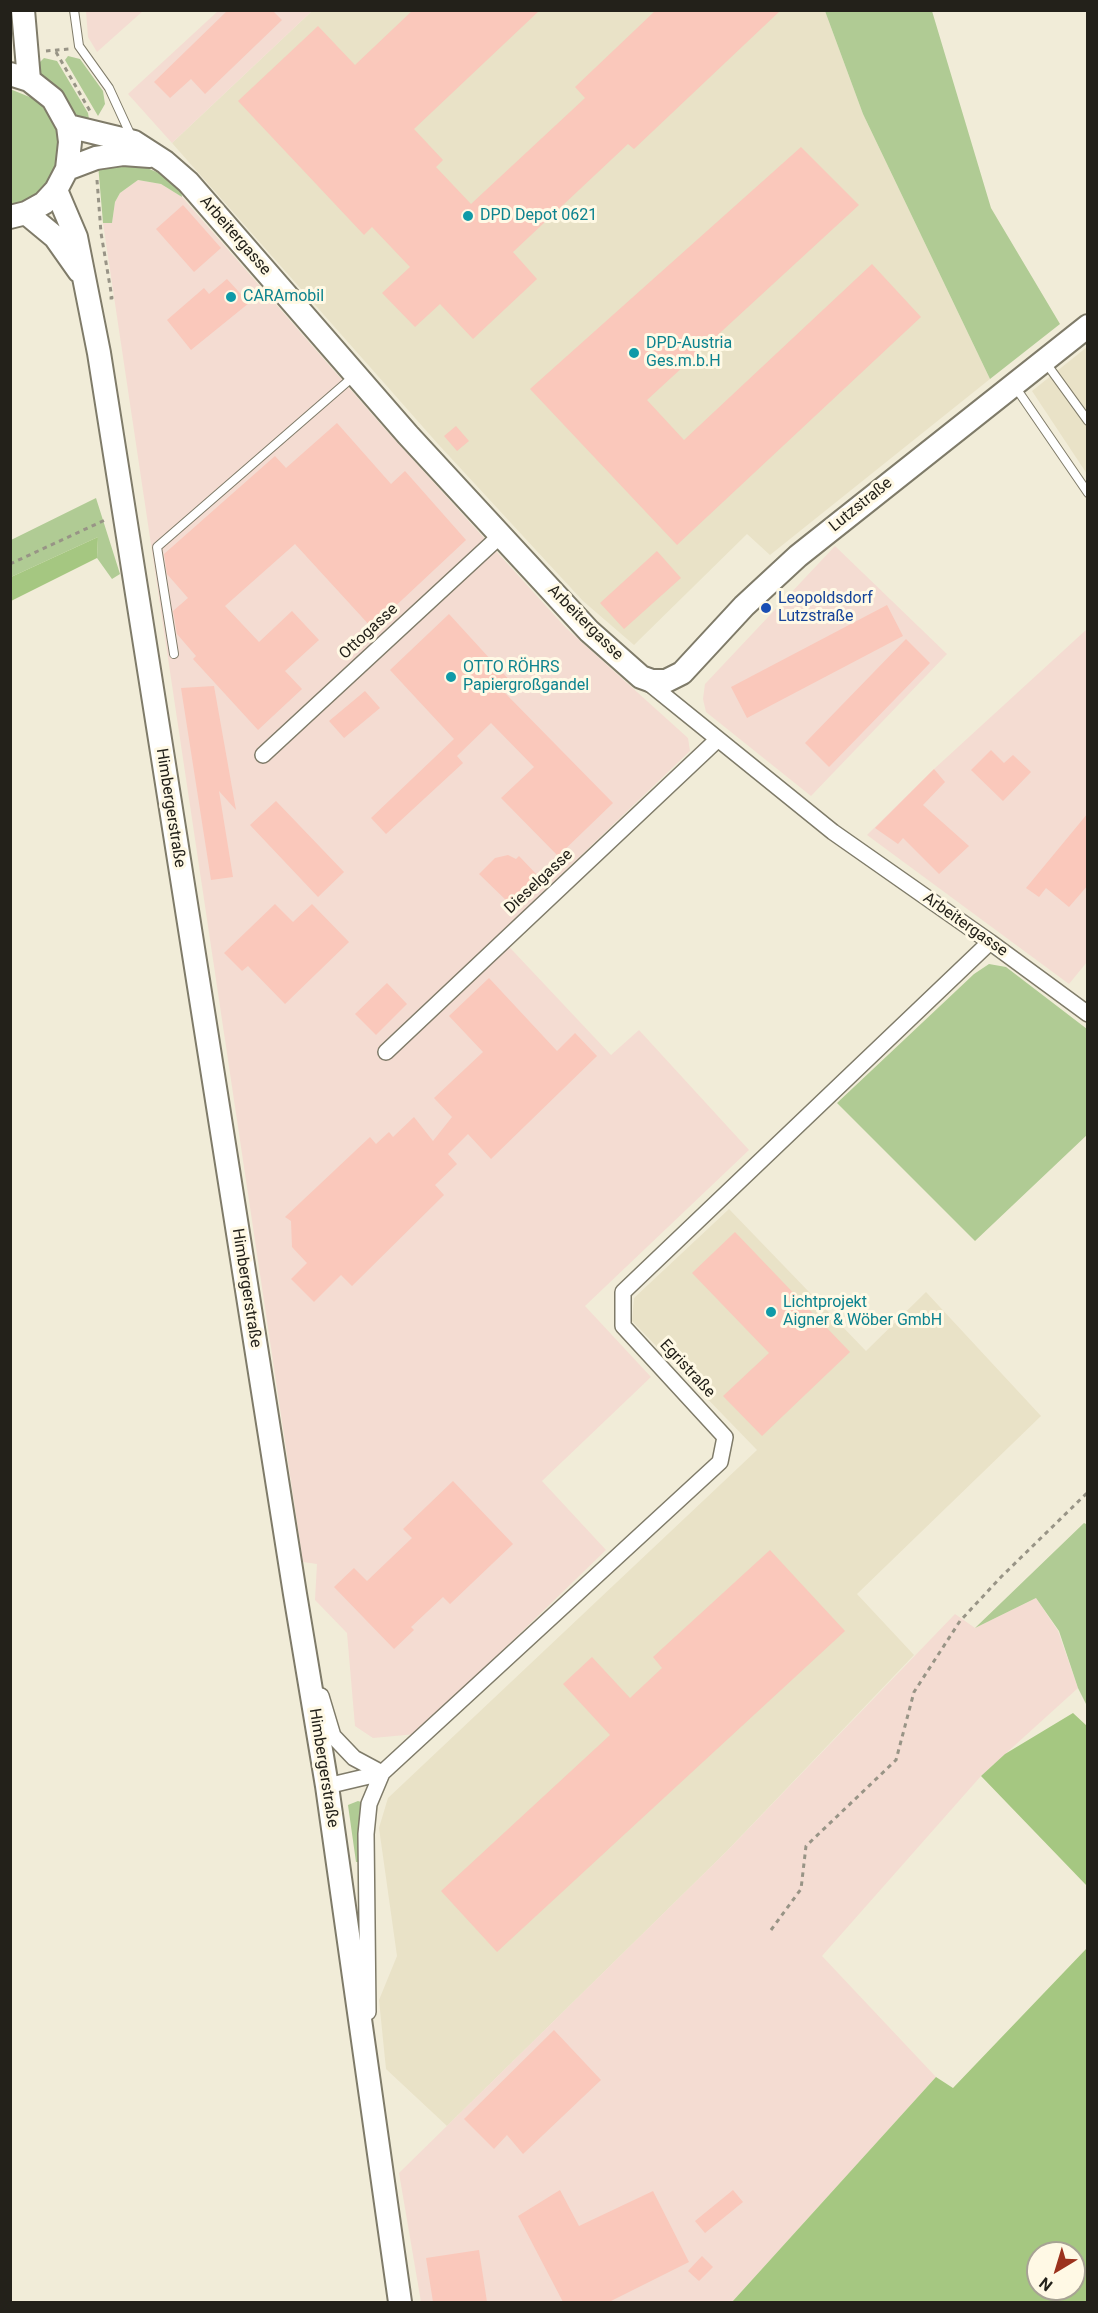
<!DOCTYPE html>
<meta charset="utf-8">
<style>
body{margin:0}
#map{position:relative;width:1098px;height:2313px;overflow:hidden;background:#f1ecd8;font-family:Roboto,sans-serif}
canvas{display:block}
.frame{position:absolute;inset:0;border:12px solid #23211a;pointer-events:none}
.north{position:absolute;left:1026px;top:2241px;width:60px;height:60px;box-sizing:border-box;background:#fff9e5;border:2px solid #a7a394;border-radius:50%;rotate:218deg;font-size:16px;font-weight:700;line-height:24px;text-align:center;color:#23211a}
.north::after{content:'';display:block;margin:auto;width:21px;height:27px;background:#9b321d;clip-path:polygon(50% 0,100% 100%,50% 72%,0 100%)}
</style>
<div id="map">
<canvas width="1098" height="2313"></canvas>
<div class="frame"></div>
<div class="north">N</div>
</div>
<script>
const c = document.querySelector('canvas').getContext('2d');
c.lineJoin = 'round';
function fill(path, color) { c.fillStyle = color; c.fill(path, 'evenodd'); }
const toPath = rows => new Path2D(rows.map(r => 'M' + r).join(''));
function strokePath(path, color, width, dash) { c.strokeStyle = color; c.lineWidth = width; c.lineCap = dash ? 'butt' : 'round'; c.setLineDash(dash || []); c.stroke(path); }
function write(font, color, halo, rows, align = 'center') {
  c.font = font + ' Roboto,sans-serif'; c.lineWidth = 6; c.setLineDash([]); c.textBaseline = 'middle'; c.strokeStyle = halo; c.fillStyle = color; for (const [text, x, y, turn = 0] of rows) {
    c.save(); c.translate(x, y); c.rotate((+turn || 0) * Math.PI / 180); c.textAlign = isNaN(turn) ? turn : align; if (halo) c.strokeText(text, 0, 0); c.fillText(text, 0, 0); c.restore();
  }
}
fill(toPath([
 [312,11,825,11,863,114,990,379,770,555,747,534,634,645,583,601,438,444,172,143],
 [1087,347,1087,474,1032,391],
 [729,1209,866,1351,926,1292,1041,1416,857,1594,914,1655,727,1851,447,2126,386,2069,379,2000,397,1956,379,1828,388,1798,757,1450,632,1321,634,1298]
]), '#e9e2c7');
fill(toPath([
 [86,11,86,10,143,11,97,52,88,37],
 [218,11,312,11,172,143,128,94],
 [138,180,161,184,182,197,385,429,566,628,688,738,690,751,498,935,611,1055,639,1030,749,1150,585,1306,651,1377,542,1481,606,1550,416,1734,373,1738,355,1726,347,1633,315,1600,317,1564,303,1562,103,223,112,223,115,202,120,193],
 [835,546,947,654,811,796,706,712,703,699,705,684],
 [1087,629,1087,962,1069,984,867,835,934,769],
 [1036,1598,1058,1631,1078,1688,981,1776,822,1956,936,2077,732,2302,421,2302,399,2173,727,1851,955,1614,975,1628]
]), '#f4dcd2');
fill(toPath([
 [825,11,932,11,991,208,1060,324,990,379,863,114],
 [68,56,80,59,103,91,105,104,98,116,65,60],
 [44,58,57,61,88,113,89,119,75,116,39,75,36,66],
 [10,89,37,100,50,116,58,134,60,155,55,175,44,192,10,210],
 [114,162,147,168,166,176,181,190,182,197,161,184,138,180,120,193,115,202,112,223,103,223,98,164],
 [96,498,120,574,112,579,97,558,98,537,11,577,11,540],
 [989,964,1006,967,1087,1029,1088,1134,975,1241,837,1103,974,974],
 [1084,1523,1088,1525,1087,1706,1078,1688,1059,1631,1036,1598,975,1628],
 [358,1801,364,1803,359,1862,356,1862,348,1805]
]), '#b0cb94');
fill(toPath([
 [98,537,97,558,11,601,11,577],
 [1073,1713,1087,1726,1087,1886,981,1776,1005,1754],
 [1087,1948,1087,2302,732,2302,936,2077,953,2088],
 [1038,2253,1074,2253,1074,2289,1038,2289]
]), '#a5c781');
fill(toPath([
 [228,10,272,10,282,20,205,94,191,79,170,98,154,82],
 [413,10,540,10,414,129,443,160,436,167,471,204,585,98,575,87,656,10,781,10,634,149,628,144,513,252,537,279,473,339,440,304,415,327,382,293,410,267,372,227,364,235,238,101,318,26,355,65],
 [801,147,859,205,647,400,684,440,872,264,921,317,677,545,530,389],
 [183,205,221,248,194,272,156,229],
 [227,279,249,303,191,350,167,320,204,288,209,294],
 [337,423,391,484,405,471,466,540,372,628,295,544,225,606,259,642,292,611,319,640,285,671,302,689,258,730,193,659,196,656,177,634,173,611,188,598,167,574,164,554,275,456,286,468],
 [456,426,469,441,457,451,444,436],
 [657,551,681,578,624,629,600,603],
 [887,605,903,636,747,718,731,687],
 [449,614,513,684,504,692,613,803,558,856,501,798,534,767,491,723,457,756,463,763,386,834,371,818,454,739,390,670],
 [906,639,930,663,829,767,805,743],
 [214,686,236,810,219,791,233,877,211,880,181,688],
 [365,691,380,708,344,738,329,721],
 [991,750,1004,763,1013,755,1031,772,1003,801,971,770],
 [934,769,945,782,923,805,969,846,939,874,903,838,898,844,875,828],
 [276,801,344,872,318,897,250,825],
 [1088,813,1088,885,1069,907,1046,888,1039,897,1026,888],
 [508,855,516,859,519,856,538,876,510,904,479,874,495,858],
 [275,904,293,922,312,904,349,942,285,1004,248,966,242,971,224,953],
 [489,978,557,1051,575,1033,597,1056,491,1159,468,1134,448,1154,457,1164,435,1185,444,1195,352,1286,341,1275,314,1302,291,1279,307,1263,292,1247,291,1221,285,1217,370,1137,376,1144,389,1132,393,1137,414,1117,433,1141,452,1117,434,1098,483,1052,449,1016],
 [387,983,407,1004,376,1035,355,1014],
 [735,1232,850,1352,762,1436,723,1396,769,1353,692,1273],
 [453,1481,513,1544,450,1604,443,1597,411,1627,414,1630,394,1649,334,1587,354,1568,367,1581,412,1538,403,1529],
 [770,1550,845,1631,497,1952,441,1891,610,1735,563,1684,592,1657,630,1698,662,1668,653,1657],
 [554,2030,601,2080,523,2154,507,2135,494,2149,464,2119],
 [560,2190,579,2226,653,2191,689,2262,609,2302,563,2302,518,2216],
 [733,2190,743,2202,705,2233,695,2221],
 [479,2250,487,2302,433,2302,426,2258],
 [702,2256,713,2267,699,2281,688,2271]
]), '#fac8bb');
const lane = toPath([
 [74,10,79,46,109,88,132,138],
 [1046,363,1088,421],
 [1016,388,1088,493],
 [174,654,157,547,354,376]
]);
const street = toPath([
 [645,680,833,832,990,942,1088,1014],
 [263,755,501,535],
 [386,1052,717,740],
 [321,1696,333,1736,354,1758,382,1773,369,1804,366,1834,368,2012],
 [327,1786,382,1773,720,1462,725,1437,623,1326,623,1292,990,942]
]);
const secondary = toPath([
 [23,10,29,80],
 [10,74,29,80,53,99,68,126,70,142,67,169,56,190,44,203,26,213,10,217],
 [68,126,134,142,165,162,188,182,408,435,589,631,641,677,652,681,666,681,682,673,744,606,798,556,1088,326],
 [67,169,96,158,123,154,150,156],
 [56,190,76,237,99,353,295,1594,327,1786,400,2302],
 [26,213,55,237,79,271]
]);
strokePath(lane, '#7f7b69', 10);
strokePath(street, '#7f7b69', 18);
strokePath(secondary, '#7f7b69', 26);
strokePath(toPath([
 [46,51,69,49],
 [56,52,90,111],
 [97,180,101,233,112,298,108,298],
 [10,564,105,520],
 [771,1930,801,1889,806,1846,896,1760,914,1692,960,1621,1001,1577,1088,1492]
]), '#989486', 3, [4.5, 4.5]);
strokePath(lane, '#fff', 8);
strokePath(street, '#fff', 15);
strokePath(secondary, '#fff', 22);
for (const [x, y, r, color] of [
 [468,216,6,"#0f9aa8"],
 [231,297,6,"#0f9aa8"],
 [634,353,6,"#0f9aa8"],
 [766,608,6,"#1a4fb4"],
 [451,677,6,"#0f9aa8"],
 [771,1312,6,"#0f9aa8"]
]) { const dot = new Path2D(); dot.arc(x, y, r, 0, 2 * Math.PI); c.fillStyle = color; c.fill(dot); strokePath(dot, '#fff9e5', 2); }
write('16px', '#0d838f', '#fff9e5', [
 ["DPD Depot 0621",480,216],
 ["CARAmobil",243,297],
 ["DPD-Austria",646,344],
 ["Ges.m.b.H",646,362],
 ["OTTO RÖHRS",463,668],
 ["Papiergroßgandel",463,686],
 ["Lichtprojekt",783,1303],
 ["Aigner & Wöber GmbH",783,1321]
], 'left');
write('16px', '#23211a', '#fff9e5', [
 ["Arbeitergasse",235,236,49],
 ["Lutzstraße",861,505,-39],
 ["Arbeitergasse",585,623,45],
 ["Ottogasse",369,632,-43],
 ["Himbergerstraße",170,808,81],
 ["Dieselgasse",539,882,-43],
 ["Arbeitergasse",965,925,35],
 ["Himbergerstraße",246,1288,81],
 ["Egristraße",687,1369,47],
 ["Himbergerstraße",323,1768,81]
]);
write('16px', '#164399', '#fff9e5', [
 ["Leopoldsdorf",778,599],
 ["Lutzstraße",778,617]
], 'left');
</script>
